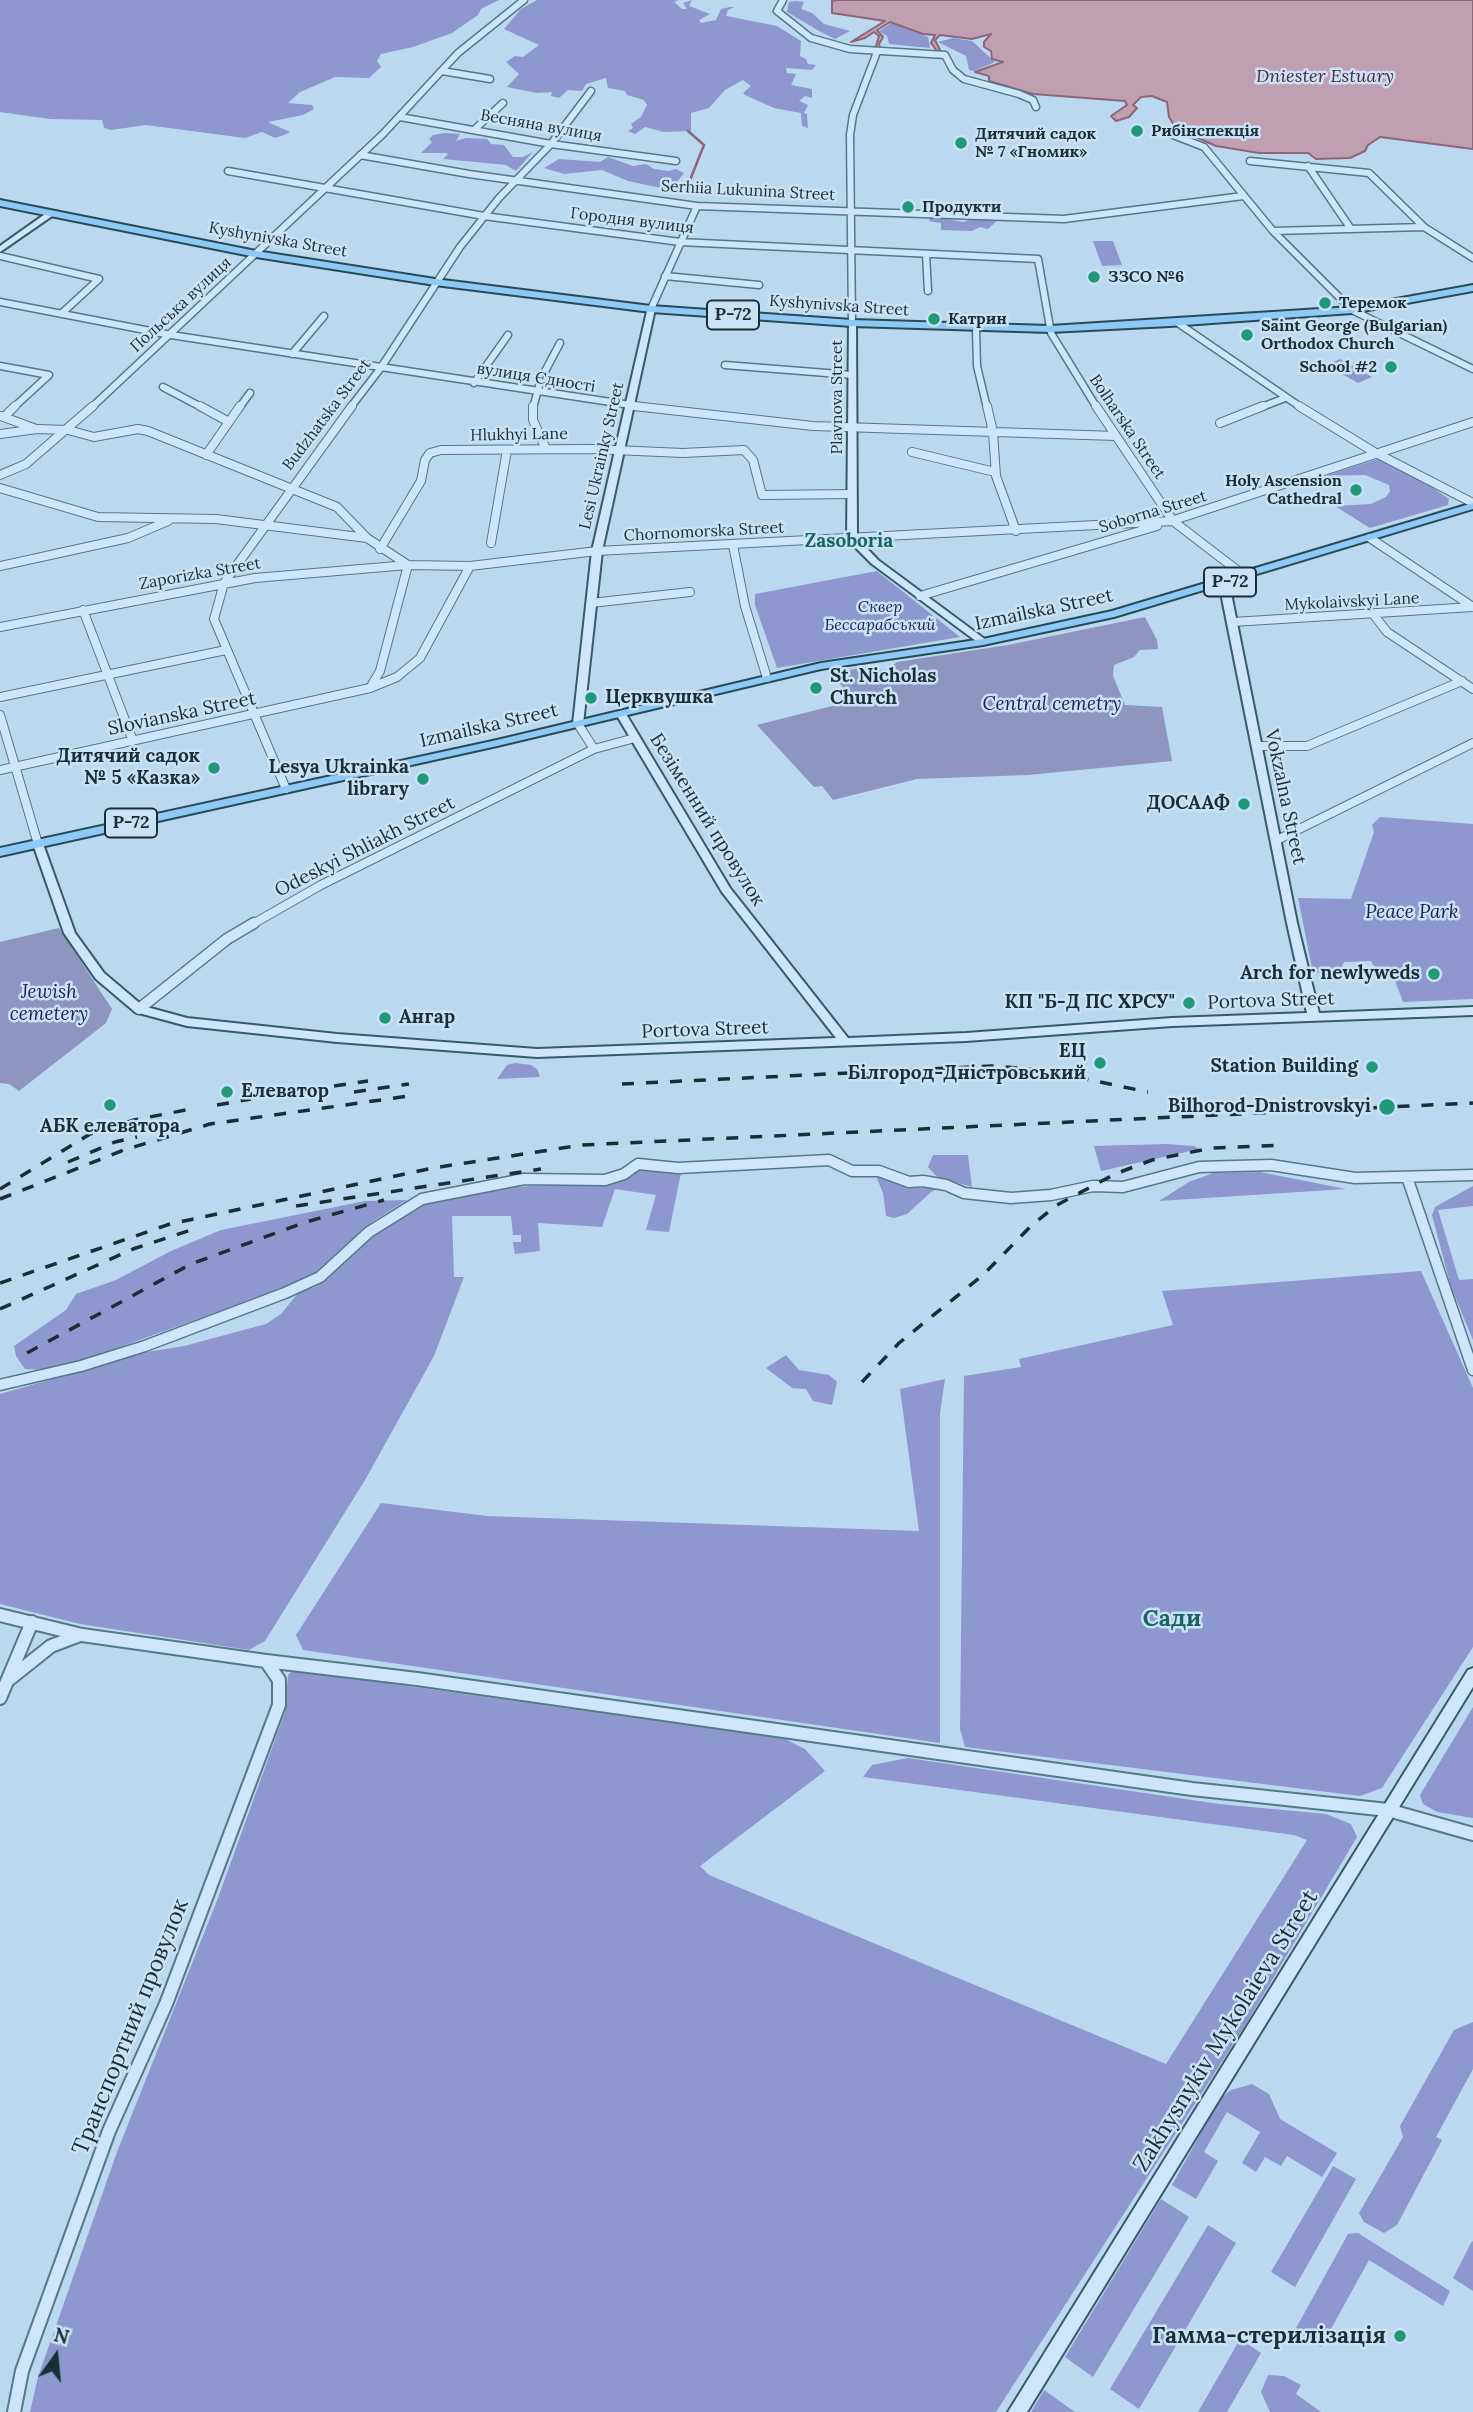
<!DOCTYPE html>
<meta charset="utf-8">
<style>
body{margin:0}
#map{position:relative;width:1473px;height:2412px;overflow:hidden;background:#bad8f0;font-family:Lora,serif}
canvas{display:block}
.north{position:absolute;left:21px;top:2321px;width:70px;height:70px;-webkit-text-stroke:5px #cae2f7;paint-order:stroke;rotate:15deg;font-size:19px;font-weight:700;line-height:28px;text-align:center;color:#1a2f35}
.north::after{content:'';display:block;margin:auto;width:24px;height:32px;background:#1a2f35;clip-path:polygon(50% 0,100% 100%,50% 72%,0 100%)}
</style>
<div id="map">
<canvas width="1473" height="2412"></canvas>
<div class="north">N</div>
</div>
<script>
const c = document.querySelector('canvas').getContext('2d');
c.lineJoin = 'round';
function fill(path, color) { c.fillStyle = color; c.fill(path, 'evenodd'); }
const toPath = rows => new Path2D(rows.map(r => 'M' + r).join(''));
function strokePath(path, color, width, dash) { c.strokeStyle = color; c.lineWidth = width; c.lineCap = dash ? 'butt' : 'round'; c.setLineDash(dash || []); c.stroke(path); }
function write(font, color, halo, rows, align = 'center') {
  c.font = font + ' Lora,serif'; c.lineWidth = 5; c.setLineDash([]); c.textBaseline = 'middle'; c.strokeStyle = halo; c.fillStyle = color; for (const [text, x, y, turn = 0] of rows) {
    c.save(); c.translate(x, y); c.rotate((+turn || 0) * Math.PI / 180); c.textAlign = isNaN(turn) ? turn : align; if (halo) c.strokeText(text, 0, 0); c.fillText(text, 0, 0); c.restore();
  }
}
fill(toPath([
 [0,0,499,0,481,9,478,15,452,33,413,47,381,54,377,61,381,67,369,78,335,77,300,92,288,103,312,105,314,109,303,115,268,122,290,132,284,135,275,138,262,132,245,138,146,125,111,130,104,128,102,120,50,119,0,112],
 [537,0,679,0,674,2,682,9,687,9,683,3,692,0,689,6,710,14,699,20,701,23,716,20,721,9,730,7,734,7,728,10,726,16,777,26,801,41,800,56,806,59,808,64,816,65,812,70,786,68,787,73,796,74,791,85,812,89,812,98,805,96,799,101,808,105,804,113,807,114,808,128,802,126,801,113,774,108,745,95,743,93,751,86,743,80,725,90,709,108,691,113,691,131,664,132,645,127,635,134,628,131,633,128,631,124,641,117,647,105,644,100,627,95,625,91,608,88,606,78,586,84,582,91,568,90,559,98,551,96,552,92,537,93,507,87,519,74,506,62,515,56,523,57,539,45,504,29,521,9],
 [795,1,804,2,801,9,812,13,824,24,850,31,835,39,819,31,787,12,789,2],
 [891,23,928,37,930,48,889,44,887,36,879,31],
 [953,38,972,41,995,62,974,71,969,70,966,56,938,42],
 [445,133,460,134,456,141,466,138,487,139,491,144,504,145,513,157,523,157,533,152,516,171,506,165,443,159,448,154,446,153,421,153,432,142,429,139,433,135],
 [608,157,633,166,646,164,654,169,669,171,676,169,684,173,677,182,661,188,628,181,602,170,564,174,544,168,559,159,600,162],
 [931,216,963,222,979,217,998,220,988,229,980,227,972,231,941,230,941,223,929,221],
 [1093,241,1113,241,1122,265,1102,266],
 [1340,359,1372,377,1358,383,1326,365],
 [1378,459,1429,485,1449,499,1448,505,1370,528,1335,506,1371,504,1386,497,1390,491,1389,485,1365,475,1324,476],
 [877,571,960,637,777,668,755,605,755,594],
 [1380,817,1473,824,1473,999,1403,1002,1391,970,1377,971,1371,961,1344,962,1340,972,1313,973,1298,898,1351,899,1374,832,1372,825],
 [515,1063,531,1065,537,1069,540,1077,497,1079,507,1065],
 [1167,1144,1194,1146,1199,1149,1101,1171,1094,1146],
 [933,1155,968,1155,972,1187,937,1177,928,1167],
 [655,1170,681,1173,669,1232,646,1230,656,1195,615,1189,602,1227,538,1223,540,1251,515,1254,513,1242,521,1242,521,1235,513,1235,511,1216,452,1216,454,1277,464,1277,434,1356,365,1480,265,1641,249,1650,80,1624,0,1604,0,1394,147,1352,184,1346,266,1324,281,1314,299,1292,315,1287,328,1278,366,1242,403,1215,429,1202,489,1188,619,1182,636,1171],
 [1260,1172,1346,1189,1159,1201,1189,1182,1213,1173],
 [876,1176,914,1188,940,1188,931,1192,907,1214,894,1218,886,1216,883,1193],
 [1473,1186,1473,1206,1438,1210,1459,1280,1473,1279,1473,1340,1451,1287,1432,1215,1435,1207],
 [407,1200,372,1222,314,1274,260,1297,75,1363,44,1370,25,1369,16,1356,14,1346,66,1310,76,1294,116,1280,171,1251,221,1230,365,1201],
 [1421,1271,1473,1388,1473,1647,1382,1788,1360,1796,965,1747,960,1729,964,1376,1021,1367,1019,1359,1173,1325,1162,1291],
 [786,1355,799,1370,829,1375,837,1382,832,1405,813,1401,806,1389,792,1388,766,1368],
 [945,1379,940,1413,940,1743,303,1650,296,1635,381,1503,487,1516,919,1531,900,1389],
 [293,1670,785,1739,805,1749,825,1771,700,1866,709,1875,1166,2064,1307,1840,1294,1835,863,1777,872,1765,908,1758,1219,1804,1326,1814,1351,1824,1357,1837,1243,2029,996,2412,30,2412,38,2377,117,2152,218,1898,285,1712,288,1675],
 [1473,1707,1473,1818,1437,1812,1423,1804,1420,1795],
 [1473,2022,1473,2069,1436,2137,1442,2140,1397,2225,1384,2233,1364,2222,1359,2213,1403,2137,1400,2126,1454,2030],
 [1252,2084,1269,2094,1280,2119,1337,2153,1322,2177,1287,2156,1281,2166,1265,2157,1256,2172,1242,2163,1260,2132,1227,2112,1204,2152,1218,2161,1196,2199,1172,2185,1220,2099,1231,2090],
 [1333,2166,1356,2179,1295,2287,1271,2272],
 [1161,2199,1189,2217,1093,2377,1065,2357],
 [1208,2225,1236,2243,1139,2409,1110,2389],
 [1358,2233,1450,2291,1443,2306,1369,2260,1321,2347,1295,2330,1348,2234],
 [1472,2241,1473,2242,1473,2291,1453,2278],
 [1240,2339,1261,2353,1227,2412,1198,2412],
 [1268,2375,1284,2376,1301,2385,1296,2394,1321,2412,1270,2412,1261,2392],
 [1044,2390,1075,2412,1031,2412]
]), '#8e97ce');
fill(toPath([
 [1145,617,1157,640,1158,649,1140,650,1134,657,1114,665,1113,676,1125,705,1162,707,1172,761,1028,775,917,779,833,800,822,786,814,787,757,725,852,701,833,673,865,667,872,671,888,669,897,662,1008,645],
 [59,928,112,1009,106,1023,19,1091,9,1084,0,1083,0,942]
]), '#8e95c1');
const water = toPath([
 [838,0,1473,0,1473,149,1380,137,1368,145,1365,151,1350,158,1316,159,1308,153,1259,153,1216,146,1176,128,1169,117,1167,102,1152,96,1141,97,1133,105,1137,108,1129,117,1116,121,1111,116,1127,105,1125,101,1033,94,989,81,989,76,975,72,1003,62,992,59,991,51,984,47,984,42,991,34,972,39,940,35,935,40,941,52,937,51,931,43,935,35,923,34,890,22,877,30,883,37,879,44,881,50,876,46,879,36,874,32,865,38,851,42,885,21,832,13,832,1,838,0]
]);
fill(water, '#c09fb1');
strokePath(water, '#8d667a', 2);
strokePath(toPath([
 [688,131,704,145,690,180]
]), '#8d667a', 2.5);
const streetFar3 = toPath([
 [783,0,777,11,811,38,850,49,945,55,953,70,964,79,1019,94,1033,100,1036,107],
 [442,71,490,79],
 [400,117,551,144,676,161],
 [476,128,503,103],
 [1160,130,1204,147,1273,231,1352,310,1473,369],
 [360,155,469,174,697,206,1064,219,1243,196],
 [1250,161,1369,173,1424,227,1473,258],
 [1308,166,1351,229],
 [228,171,484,216,680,242,1038,259,1051,333,1097,408],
 [1273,231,1424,227],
 [926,254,928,291],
 [0,256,99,279,61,314],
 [665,276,759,285],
 [0,302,171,335,650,408],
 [651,309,697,206],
 [852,323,850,135,853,115,877,52],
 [1178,323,1302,408],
 [976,329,977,366,987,408],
 [292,354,324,316],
 [725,365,852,375],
 [0,366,49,375,13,408],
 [474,383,508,335],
 [163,387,203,408],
 [91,408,383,134,458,53,524,0],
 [239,408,250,393],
 [350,408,380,369,460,247,499,198,551,144,591,91],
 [533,408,541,379,560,343],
 [1259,408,1285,398]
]);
const streetFar2 = toPath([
 [200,406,229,422],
 [533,406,533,420,546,449],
 [634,406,813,426,1116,436],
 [987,406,993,432,996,476,1016,531],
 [1096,406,1173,521,1246,577],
 [1299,406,1374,452,1473,503],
 [1,416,36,429],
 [4,417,15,406],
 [1220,423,1263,406],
 [0,434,37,429,68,430,94,437,138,429,148,431,337,507,367,538],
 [912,452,995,472],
 [206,455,240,406],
 [0,475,26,464,93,406],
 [0,488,98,517,216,519,367,538,408,565,470,566,597,551,1173,521],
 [1171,521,1473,422],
 [1370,538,1473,607],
 [491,543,507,450],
 [733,545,745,606,767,678],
 [380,549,421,481,425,460,430,453,441,450,591,449,683,453,744,450,753,460,762,495,852,494],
 [0,566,128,538,168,521],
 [920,596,1157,526],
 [591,603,690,592],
 [83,610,133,741],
 [1374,615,1387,632,1473,689],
 [1233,622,1473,607],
 [0,627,255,578,408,565,380,671,370,688],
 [0,697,226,650],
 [0,715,38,844],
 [1256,746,1307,746,1462,681],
 [594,749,635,738],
 [0,770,370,688,397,677,420,658,470,566],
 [286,789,214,619,224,583,352,406],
 [1277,840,1473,743],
 [251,925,321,885,594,749,578,724]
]);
const streetFar1 = toPath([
 [139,1009,227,939,254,923],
 [1407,1177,1473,1370],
 [0,1385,81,1366,145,1346,285,1293,320,1277,369,1232,422,1199,524,1179,605,1180,624,1174,638,1164,678,1168,829,1160,852,1171,879,1171,909,1182,923,1181,946,1185,964,1193,1011,1198,1051,1195,1093,1186,1123,1187,1199,1167,1271,1165,1355,1178,1473,1175]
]);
const street = toPath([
 [0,1615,82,1635,266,1661,417,1679,1192,1789,1388,1810,1473,1834],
 [7,1681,51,1646,80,1635],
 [0,1698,32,1622],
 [14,2412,22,2371,109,2131,166,2004,279,1705,279,1680,266,1661]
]);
const secondary = toPath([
 [48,212,55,214,0,252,0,246,48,212],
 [648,307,655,309,602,551,583,724,578,727,573,724,592,551,648,307],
 [849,321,856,323,857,538,878,560,986,640,986,644,980,644,872,564,847,539,849,321],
 [1224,580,1229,583,1297,923,1319,1013,1473,1007,1473,1015,1172,1026,966,1041,537,1057,337,1042,187,1026,135,1012,96,979,64,933,33,844,38,841,43,844,75,933,104,973,143,1006,187,1018,337,1034,537,1049,836,1038,722,892,616,714,621,711,626,714,730,888,848,1038,966,1033,1172,1018,1307,1013,1287,923,1219,583,1224,580],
 [1473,1668,1473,1687,1027,2412,1008,2412,1468,1670,1473,1668]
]);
const primary = toPath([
 [0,200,256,251,435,279,651,306,852,320,1050,326,1352,307,1473,285,1473,291,1352,313,1170,326,1050,332,852,326,651,312,435,285,256,257,0,206,0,200],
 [1473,503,1473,509,1114,617,983,645,821,669,497,746,0,856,0,848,497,740,821,663,983,639,1112,611,1473,503]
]);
strokePath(streetFar3, '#547987', 9);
strokePath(streetFar2, '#547987', 10);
strokePath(streetFar1, '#547987', 13);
strokePath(street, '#547987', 16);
strokePath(secondary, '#375c68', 4);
strokePath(primary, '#294b54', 4);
strokePath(streetFar3, '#cde6fb', 6);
strokePath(streetFar2, '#cde6fb', 8);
strokePath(streetFar1, '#cde6fb', 10);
strokePath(street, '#cde6fb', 12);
fill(secondary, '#cde6fb');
fill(primary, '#8ec9f7');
strokePath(toPath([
 [622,1084,992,1066,1042,1070,1148,1092],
 [334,1086,368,1081],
 [354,1092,409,1084],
 [269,1096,306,1090],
 [217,1105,251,1099],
 [68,1162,115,1142,137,1137],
 [0,1189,90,1134,134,1120,191,1109],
 [0,1199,124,1150,210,1124,409,1096],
 [296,1206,541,1169],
 [0,1283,170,1224,433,1168,582,1145,1473,1103],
 [0,1309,133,1249,197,1228],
 [27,1353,191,1264,306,1222,384,1200],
 [862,1382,899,1343,983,1275,1031,1226,1057,1205,1115,1174,1152,1160,1212,1148,1283,1145]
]), '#1a2f35', 3.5, [12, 12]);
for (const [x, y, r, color] of [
 [1137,131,7,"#219979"],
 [961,143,7,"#219979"],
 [908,207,7,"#219979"],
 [1094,277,7,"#219979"],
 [1325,303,7,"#219979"],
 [934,319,7,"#219979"],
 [1247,335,7,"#219979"],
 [1391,367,7,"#219979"],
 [1356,490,7,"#219979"],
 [816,688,7,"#219979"],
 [591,698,7,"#219979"],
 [214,768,7,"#219979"],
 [423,779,7,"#219979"],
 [1244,804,7,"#219979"],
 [1434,974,7,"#219979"],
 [1189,1003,7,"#219979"],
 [385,1018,7,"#219979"],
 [1100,1063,7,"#219979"],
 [1372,1067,7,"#219979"],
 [227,1092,7,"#219979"],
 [110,1105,7,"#219979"],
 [1387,1107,9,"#219979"],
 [1400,2336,7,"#219979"]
]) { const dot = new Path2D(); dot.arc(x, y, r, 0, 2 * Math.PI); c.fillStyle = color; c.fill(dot); strokePath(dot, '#cae2f7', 2.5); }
write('16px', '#1a2f35', '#cae2f7', [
 ["Весняна вулиця",541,126,10],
 ["Serhiia Lukunina Street",748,191,3],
 ["Городня вулиця",632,221,7],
 ["Kyshynivska Street",278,240,10],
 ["Польська вулиця",181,305,-43],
 ["Kyshynivska Street",839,306,4],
 ["вулиця Єдності",536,378,9],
 ["Plavnova Street",837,397,-90],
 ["Budzhatska Street",327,415,-53],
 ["Bolharska Street",1127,427,56],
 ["Hlukhyi Lane",519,435,-1],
 ["Lesi Ukrainky Street",602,456,-77],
 ["Soborna Street",1153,512,-17],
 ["Chornomorska Street",704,532,-3],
 ["Zaporizka Street",200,574,-10],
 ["Mykolaivskyi Lane",1352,602,-3]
]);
write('bold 16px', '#1a2f35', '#cae2f7', [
 ["Рибінспекція",1151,131],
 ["Дитячий садок",975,134],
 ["№ 7 «Гномик»",975,152],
 ["Продукти",922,207],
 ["ЗЗСО №6",1108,277],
 ["Теремок",1339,303],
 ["Катрин",948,319],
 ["Saint George (Bulgarian)",1261,326],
 ["Orthodox Church",1261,344],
 ["School #2",1377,367,"right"],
 ["Holy Ascension",1342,481,"right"],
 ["Cathedral",1342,499,"right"]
], 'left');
write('italic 16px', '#1f1f52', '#cae2f7', [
 ["Сквер",880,607],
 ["Бессарабський",880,625]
]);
write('italic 18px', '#562836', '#cae2f7', [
 ["Dniester Estuary",1325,77]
]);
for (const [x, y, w] of [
 [733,315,52],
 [1230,582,52],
 [131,823,52]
]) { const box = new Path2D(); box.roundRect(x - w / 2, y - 14.5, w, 29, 5); c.fillStyle = '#cae2f7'; c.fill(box); strokePath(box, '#1a2f35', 2); }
write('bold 18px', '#1a2f35', null, [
 ["Р-72",733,315],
 ["Р-72",1230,582],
 ["Р-72",131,823]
]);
write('bold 19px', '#176460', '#cae2f7', [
 ["Zasoboria",849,542]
]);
write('19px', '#1a2f35', '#cae2f7', [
 ["Izmailska Street",1044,610,-12],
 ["Slovianska Street",182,714,-12],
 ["Izmailska Street",489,726,-13],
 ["Vokzalna Street",1285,797,78],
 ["Безіменний провулок",707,820,58],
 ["Odeskyi Shliakh Street",365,847,-27],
 ["Portova Street",1271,1001,-2],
 ["Portova Street",705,1030,-2]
]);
write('bold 19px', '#1a2f35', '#cae2f7', [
 ["St. Nicholas",830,677,"left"],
 ["Church",830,699,"left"],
 ["Церквушка",605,698,"left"],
 ["Дитячий садок",200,757],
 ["№ 5 «Казка»",200,779],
 ["Lesya Ukrainka",409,768],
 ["library",409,790],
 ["ДОСААФ",1230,804],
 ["Arch for newlyweds",1420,974],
 ["КП \"Б-Д ПС ХРСУ\"",1175,1003],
 ["Ангар",399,1018,"left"],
 ["ЕЦ",1086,1052],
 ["Білгород-Дністровський",1086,1074],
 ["Station Building",1358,1067],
 ["Елеватор",241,1092,"left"],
 ["Bilhorod-Dnistrovskyi",1371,1107],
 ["АБК елеватора",110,1127,"center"]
], 'right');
write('italic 19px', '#1f1f52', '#cae2f7', [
 ["Central cemetry",1052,705],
 ["Peace Park",1412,913],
 ["Jewish",49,993],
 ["cemetery",49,1015]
]);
write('bold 23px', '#176460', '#cae2f7', [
 ["Сади",1172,1619]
]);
write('23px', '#1a2f35', '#cae2f7', [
 ["Транспортний провулок",131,2027,-68],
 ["Zakhysnykiv Mykolaieva Street",1226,2031,-58]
]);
write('bold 23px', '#1a2f35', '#cae2f7', [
 ["Гамма-стерилізація",1386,2336]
], 'right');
</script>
